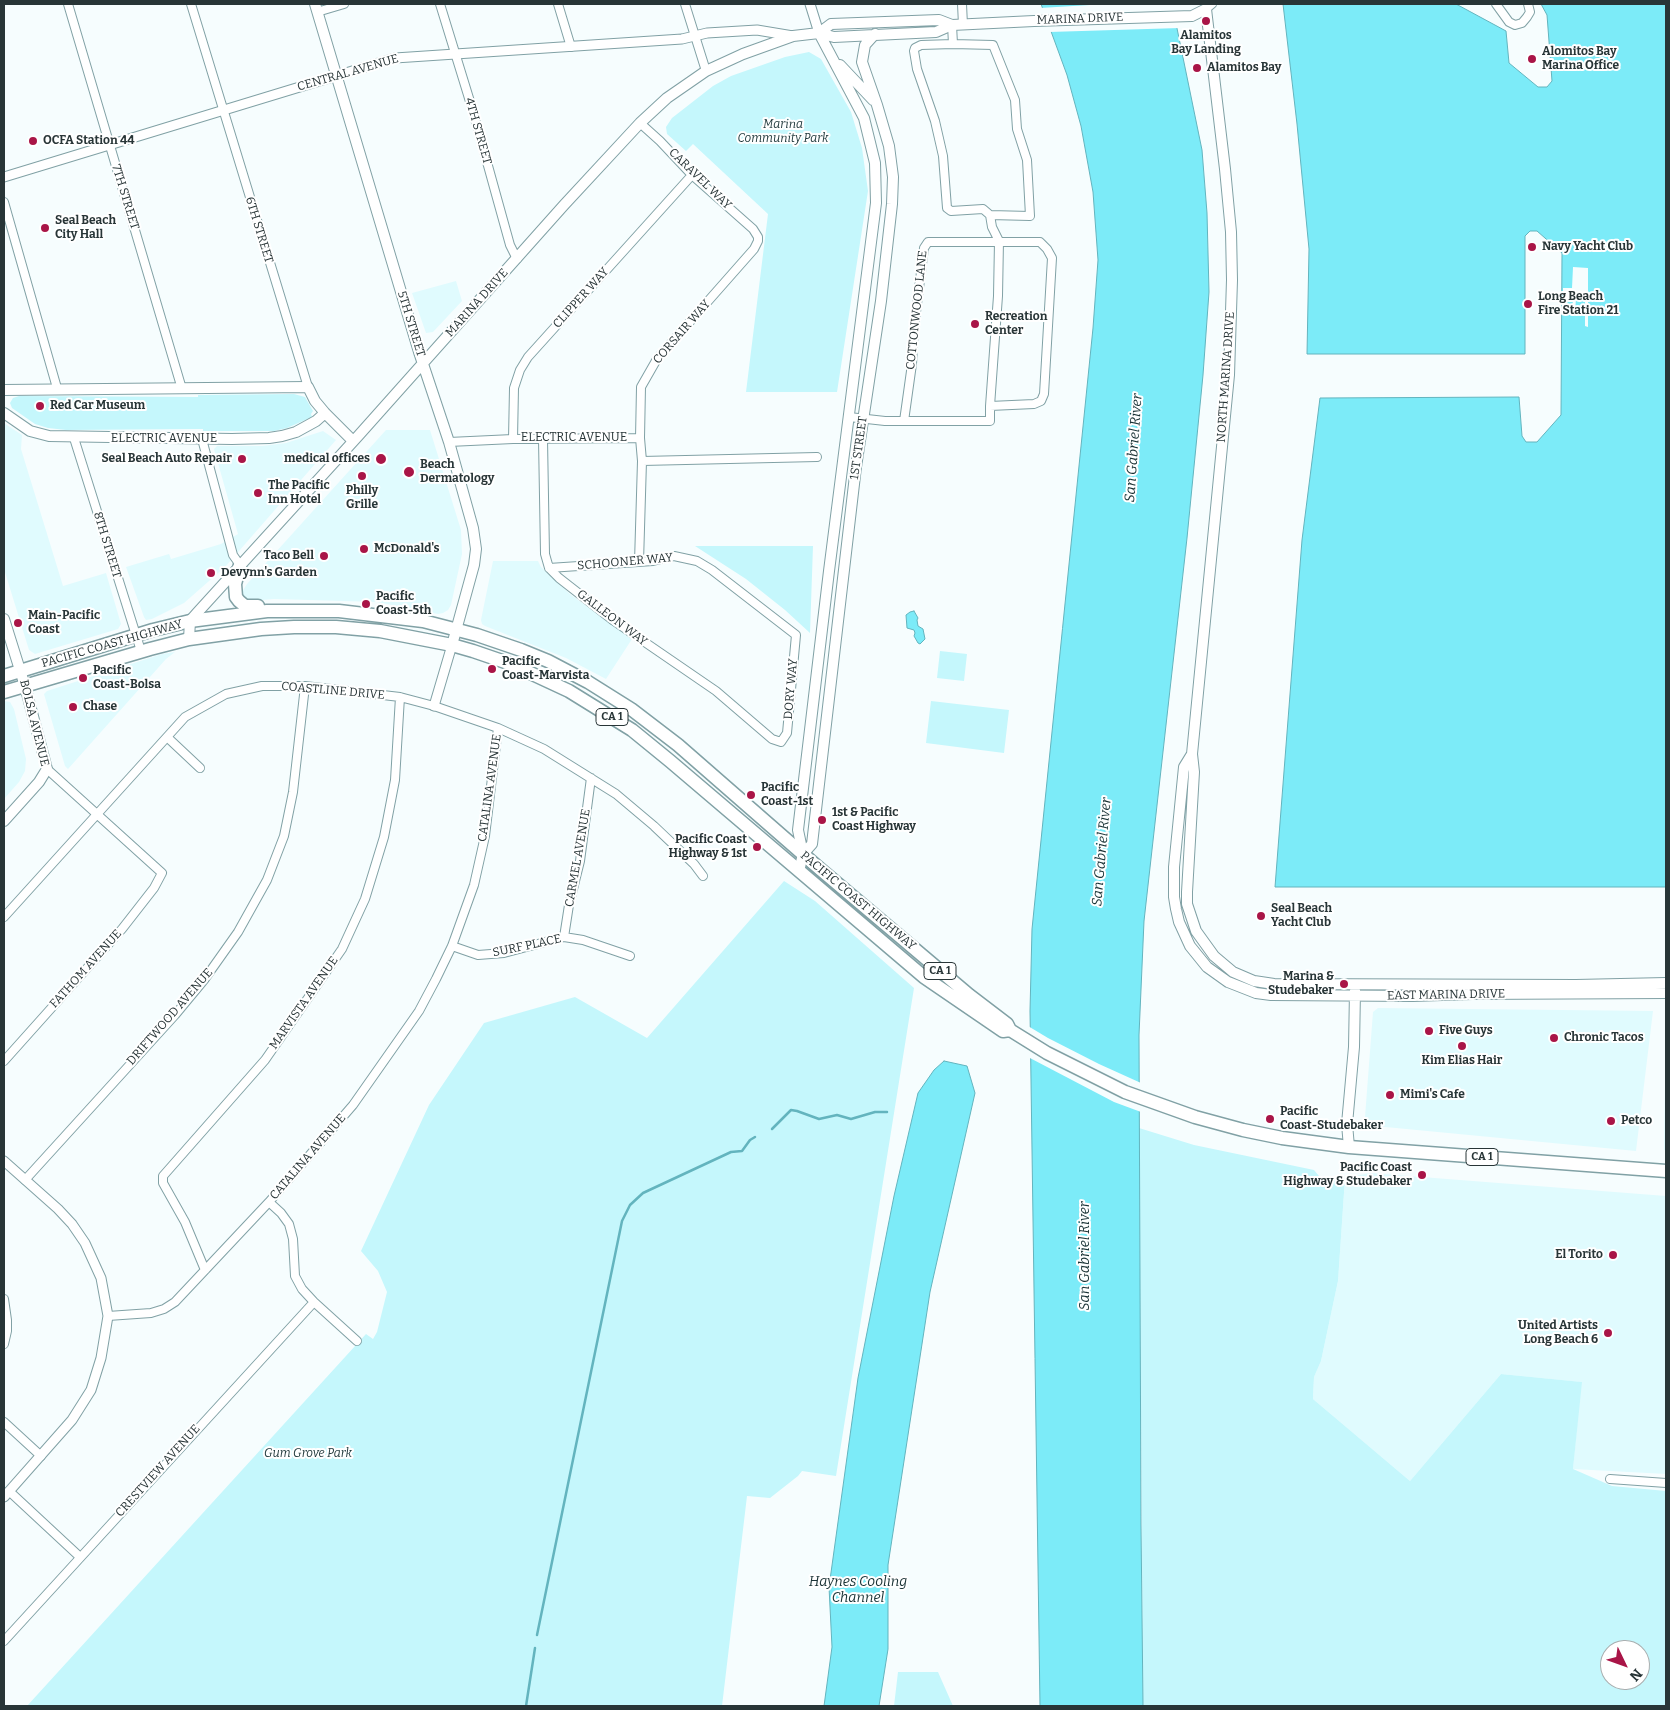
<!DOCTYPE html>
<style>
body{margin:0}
#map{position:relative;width:1670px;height:1710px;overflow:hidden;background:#f6fdfe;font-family:Bitter,serif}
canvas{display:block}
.frame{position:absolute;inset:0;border:5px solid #283537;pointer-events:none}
.north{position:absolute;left:1600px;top:1640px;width:50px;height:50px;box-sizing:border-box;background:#fff;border:1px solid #a9aeaf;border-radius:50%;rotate:132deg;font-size:14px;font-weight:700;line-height:20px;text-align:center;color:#283537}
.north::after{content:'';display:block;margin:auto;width:18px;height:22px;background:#a91547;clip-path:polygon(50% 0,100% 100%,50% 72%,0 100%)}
</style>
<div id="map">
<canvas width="1670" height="1710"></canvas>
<div class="frame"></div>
<div class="north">N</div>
</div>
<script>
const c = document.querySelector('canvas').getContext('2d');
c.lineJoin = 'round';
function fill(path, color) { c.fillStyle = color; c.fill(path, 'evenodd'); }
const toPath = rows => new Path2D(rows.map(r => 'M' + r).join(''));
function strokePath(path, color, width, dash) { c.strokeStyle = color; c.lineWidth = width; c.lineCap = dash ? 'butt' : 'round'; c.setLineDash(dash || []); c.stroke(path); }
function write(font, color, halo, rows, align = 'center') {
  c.font = font + ' Bitter,serif'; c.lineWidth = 4; c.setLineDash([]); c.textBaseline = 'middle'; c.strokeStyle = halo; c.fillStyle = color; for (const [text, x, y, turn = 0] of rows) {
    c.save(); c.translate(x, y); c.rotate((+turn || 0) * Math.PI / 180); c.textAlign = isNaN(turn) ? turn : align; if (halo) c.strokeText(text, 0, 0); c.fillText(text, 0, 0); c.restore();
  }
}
fill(toPath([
 [456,281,462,301,433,332,426,333,412,293],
 [4,423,22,435,21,449,63,586,106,573,121,624,118,629,35,654,29,650,4,569],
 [386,430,430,430,461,530,462,554,451,605,448,610,443,613,438,614,377,602,274,599,250,601,246,599,243,596,242,592,247,584],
 [323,431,336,440,225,567,184,603,152,619,146,620,144,617,126,567,169,554,171,559,221,544,238,534,214,449,217,446,262,446,286,443],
 [493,561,538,561,541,567,571,595,632,639,606,679,566,658,485,626,482,624,481,620],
 [175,652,166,659,68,769,65,766,44,694,47,691,162,654],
 [4,701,10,702,14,709,26,759,25,771,19,782,4,799],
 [1378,1008,1653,1011,1636,1151,1375,1126,1365,1117,1373,1012],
 [1666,1021,1666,1150,1664,1150],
 [1370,1173,1666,1196,1666,1474,1573,1469,1581,1382,1501,1374,1410,1481,1313,1399,1314,1377,1321,1361,1338,1281,1345,1178]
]), '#e0fbfe');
fill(toPath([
 [809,52,821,59,851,112,862,148,868,191,837,392,746,392,768,214,693,144,686,151,667,134,666,127,672,118,713,86,731,76,785,57],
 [294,394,305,397,313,411,311,414,312,417,287,428,274,431,203,431,203,429,198,429,66,430,48,428,35,424,12,408,10,403,13,398,19,396,198,397,198,395],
 [695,546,813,546,810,633,785,610,746,579],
 [940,651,967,654,964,681,937,678],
 [931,701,1009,710,1004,753,926,743],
 [784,881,815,901,914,988,836,1476,802,1471,798,1476,770,1498,747,1496,722,1706,27,1706,366,1334,373,1339,377,1332,387,1292,378,1271,361,1251,429,1105,484,1023,575,997,647,1038],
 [1139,1128,1194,1145,1314,1170,1319,1176,1320,1180,1345,1178,1338,1281,1321,1361,1314,1377,1313,1399,1410,1481,1501,1374,1582,1382,1573,1469,1612,1486,1666,1491,1666,1706,1143,1706],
 [1610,1650,1640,1650,1640,1680,1610,1680],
 [898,1672,938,1672,953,1706,894,1706]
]), '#c5f7fc');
const water = toPath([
 [1041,4,1172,4,1202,150,1207,213,1209,292,1203,375,1187,538,1144,921,1139,1035,1141,1525,1143,1706,1040,1706,1030,1011,1032,929,1093,328,1098,260,1093,192,1081,126,1067,75,1041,4],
 [1283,4,1456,4,1506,31,1509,63,1538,87,1547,87,1552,81,1547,15,1541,4,1666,4,1666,887,1275,887,1302,540,1320,398,1519,397,1522,436,1526,442,1537,442,1561,415,1562,253,1537,231,1530,231,1525,236,1525,354,1307,354,1309,249,1297,124,1283,4],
 [914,611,918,618,917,620,918,626,923,629,925,639,920,644,918,643,914,636,915,633,914,630,907,628,906,615,910,612,914,611],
 [944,1061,967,1066,975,1093,930,1292,888,1565,888,1649,879,1706,824,1706,832,1647,829,1587,858,1378,894,1196,918,1093,934,1070,944,1061]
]);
fill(water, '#7cebf8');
strokePath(water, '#63b4be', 1);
fill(toPath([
 [1106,4,1175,4,1180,28,1049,32,1040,8],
 [1573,267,1588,268,1588,327,1585,326,1585,298,1576,298,1575,313,1572,313,1573,299,1563,299,1563,288,1572,288],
 [1028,1026,1048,1038,1099,1064,1141,1083,1141,1112,1114,1102,1028,1057]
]), '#f6fdfe');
strokePath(toPath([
 [772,1129,791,1110,797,1111,819,1119,837,1115,851,1119,875,1112,887,1112],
 [537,1635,622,1221,630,1205,643,1193,731,1152,742,1151,750,1140,755,1137],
 [526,1706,535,1648]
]), '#63b4be', 2.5);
const minor = toPath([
 [68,4,182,389],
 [191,4,308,387],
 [440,4,472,108,510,245,517,259],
 [558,4,571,47],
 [685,4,706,71],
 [962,4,963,25],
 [1496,4,1509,22,1515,25,1522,23,1527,17,1530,12,1528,4],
 [1206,9,1212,4],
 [317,12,344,4],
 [952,25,953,44],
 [953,44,993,45,1015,100,1017,129,1027,160,1030,216,990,215,983,209,951,211,947,208,943,156,935,121,917,69,914,51,915,48,921,45,953,44],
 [4,202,57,388],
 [849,417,885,421,990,421,990,406,998,296,999,241,992,227,990,215],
 [904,421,912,364,914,328,924,248,928,242,1040,242,1047,249,1052,258,1044,394,1041,401,1034,404,990,406],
 [74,438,141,651],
 [202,439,233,555,240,565],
 [513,439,514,388,520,370,528,357,692,175],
 [543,439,545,554,549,568,559,578,614,621,716,691,772,739,781,742,787,733,796,635,712,570,697,561,674,556,653,561,549,568],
 [449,442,513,439,640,438],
 [642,461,817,457],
 [639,562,642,461,640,438,641,387,657,359,754,249,758,241,758,237,753,229,692,175,660,141,640,123],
 [167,737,200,768],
 [4,917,185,717,226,694,262,686,305,686,400,697,434,706,498,728,544,749,616,794,654,826,694,864,703,876],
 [564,937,569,905,580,861,591,778],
 [452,946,478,955,504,953,564,937,583,940,630,956],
 [4,1061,122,929,154,888,162,873,47,769],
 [25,1180,175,1015,204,980,238,932,267,880,284,836,293,792,305,686],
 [269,1202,281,1213,289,1224,293,1239,295,1276,302,1289,314,1302,357,1341],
 [205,1270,185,1222,163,1183,163,1176,265,1060,342,949,365,899,384,837,395,780,400,697],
 [4,1299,7,1320,7,1331,4,1344],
 [108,1316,151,1313,164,1309,175,1302,269,1202,353,1105,419,1011,436,979,452,946,474,885,485,836,498,728],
 [4,1422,41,1456],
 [1610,1479,1666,1483],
 [9,1491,80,1557],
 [4,1641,314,1302]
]);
const tertiary = toPath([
 [810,4,819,33],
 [4,177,395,58,682,39,707,33,757,30,793,36],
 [434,706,452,645],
 [4,1161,58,1209,72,1224,85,1243,101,1278,108,1316,101,1358,91,1390,72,1420,4,1497]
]);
const secondary = toPath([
 [315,4,419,352,449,442,473,528,476,549,474,565,452,645],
 [819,33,831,24,939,20,952,25],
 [840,65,873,100],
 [4,390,308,387,315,401,325,413,353,441],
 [4,413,30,431,49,436,232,439,269,438,282,436,296,432,316,421,325,413],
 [4,619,25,686,47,769,39,782,4,821],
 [189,639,190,621,197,613,359,435,564,205,640,123,667,98,706,71,743,54,793,36,819,33,834,37,936,32,952,25,1034,21,1192,16,1206,9,1225,169,1231,232,1232,280,1229,375,1192,754,1194,772,1187,892,1187,904,1196,931,1214,956,1233,972,1254,981,1274,984,1576,985,1666,983],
 [1192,754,1184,767,1174,867,1174,897,1176,909,1179,922,1190,946,1207,967,1228,982,1256,993,1271,995,1413,996,1472,994,1666,993],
 [803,854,812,844,856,467,881,301,892,204,893,177,889,146,877,105,862,62,865,45,875,34],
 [799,871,803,854,798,830,829,571,876,203,875,163,864,118,819,33],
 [1349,1147,1347,1124,1354,1047,1355,991]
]);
const trunk = toPath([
 [240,565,235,584,236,597,239,601,245,606,258,606],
 [4,676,153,630,190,621,267,611,339,611,423,621,477,635,521,650,548,661,588,682,631,709,678,745,820,869,969,995,1007,1024,1010,1030],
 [4,692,150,649,189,639,261,629,294,627,336,627,380,631,452,645,473,651,511,664,569,691,632,730,670,761,924,977,1003,1031,1010,1030],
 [1010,1030,1047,1053,1125,1092,1195,1117,1243,1130,1282,1138,1349,1147,1666,1171]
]);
strokePath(minor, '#81a1a5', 10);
strokePath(tertiary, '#81a1a5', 11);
strokePath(secondary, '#81a1a5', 12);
strokePath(trunk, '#81a1a5', 15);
strokePath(minor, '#fff', 8);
strokePath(tertiary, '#fff', 9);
strokePath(secondary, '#fff', 10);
strokePath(trunk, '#fff', 12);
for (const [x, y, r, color] of [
 [1206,21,5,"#a91547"],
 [1532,59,5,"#a91547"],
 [1197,68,5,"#a91547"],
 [33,141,5,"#a91547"],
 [45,228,5,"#a91547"],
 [1532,247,5,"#a91547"],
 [1528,304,5,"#a91547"],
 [975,324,5,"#a91547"],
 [40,406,5,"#a91547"],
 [242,459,5,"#a91547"],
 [381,459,6,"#a91547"],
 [409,472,6,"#a91547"],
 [362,476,5,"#a91547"],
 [258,493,5,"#a91547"],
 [364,549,5,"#a91547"],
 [324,556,5,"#a91547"],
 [211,573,5,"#a91547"],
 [366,604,5,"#a91547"],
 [18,623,5,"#a91547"],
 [492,669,5,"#a91547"],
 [83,678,5,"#a91547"],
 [73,707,5,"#a91547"],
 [751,795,5,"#a91547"],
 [822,820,5,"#a91547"],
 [757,847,5,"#a91547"],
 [1261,916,5,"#a91547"],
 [1344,984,5,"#a91547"],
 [1429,1031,5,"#a91547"],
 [1554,1038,5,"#a91547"],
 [1462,1046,5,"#a91547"],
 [1390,1095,5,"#a91547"],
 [1270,1119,5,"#a91547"],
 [1611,1121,5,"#a91547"],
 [1422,1175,5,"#a91547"],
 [1613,1255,5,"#a91547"],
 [1608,1333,5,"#a91547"]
]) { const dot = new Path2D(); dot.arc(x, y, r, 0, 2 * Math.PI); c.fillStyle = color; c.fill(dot); strokePath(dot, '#fff', 2); }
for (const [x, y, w] of [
 [612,717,32],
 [940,971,32],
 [1482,1157,32]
]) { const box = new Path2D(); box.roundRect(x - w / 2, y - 8.5, w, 17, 4); c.fillStyle = '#fff'; c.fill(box); strokePath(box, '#283537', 1); }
write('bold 11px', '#283537', null, [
 ["CA 1",612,717],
 ["CA 1",940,971],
 ["CA 1",1482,1157]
]);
write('12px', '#283537', '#fff', [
 ["MARINA DRIVE",1080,19,-2],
 ["CENTRAL AVENUE",348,73,-16],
 ["4TH STREET",478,131,74],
 ["CARAVEL WAY",700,179,44],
 ["7TH STREET",125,197,73],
 ["6TH STREET",259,230,73],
 ["CLIPPER WAY",581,298,-48],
 ["MARINA DRIVE",477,303,-48],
 ["COTTONWOOD LANE",917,310,-84],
 ["5TH STREET",411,324,73],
 ["CORSAIR WAY",682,332,-49],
 ["NORTH MARINA DRIVE",1226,377,-86],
 ["ELECTRIC AVENUE",574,438],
 ["ELECTRIC AVENUE",164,439],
 ["1ST STREET",859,448,-82],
 ["8TH STREET",107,545,73],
 ["SCHOONER WAY",625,562,-5],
 ["GALLEON WAY",612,618,37],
 ["PACIFIC COAST HIGHWAY",112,644,-16],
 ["DORY WAY",791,689,-85],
 ["COASTLINE DRIVE",333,691,5],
 ["BOLSA AVENUE",34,723,76],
 ["CATALINA AVENUE",490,788,-82],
 ["CARMEL AVENUE",578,858,-80],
 ["PACIFIC COAST HIGHWAY",858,901,40],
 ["SURF PLACE",527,946,-12],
 ["FATHOM AVENUE",86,969,-48],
 ["EAST MARINA DRIVE",1446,995,-1],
 ["MARVISTA AVENUE",304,1003,-55],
 ["DRIFTWOOD AVENUE",170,1017,-49],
 ["CATALINA AVENUE",308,1157,-49],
 ["CRESTVIEW AVENUE",158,1471,-48]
]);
write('bold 12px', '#283537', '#fff', [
 ["Alamitos",1206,36,"center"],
 ["Bay Landing",1206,50,"center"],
 ["Alomitos Bay",1542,52],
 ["Marina Office",1542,66],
 ["Alamitos Bay",1207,68],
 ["OCFA Station 44",43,141],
 ["Seal Beach",55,221],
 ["City Hall",55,235],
 ["Navy Yacht Club",1542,247],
 ["Long Beach",1538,297],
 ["Fire Station 21",1538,311],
 ["Recreation",985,317],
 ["Center",985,331],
 ["Red Car Museum",50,406],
 ["Seal Beach Auto Repair",232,459,"right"],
 ["medical offices",370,459,"right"],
 ["Beach",420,465],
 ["Dermatology",420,479],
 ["The Pacific",268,486],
 ["Inn Hotel",268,500],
 ["Philly",362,491,"center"],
 ["Grille",362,505,"center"],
 ["McDonald's",374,549],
 ["Taco Bell",314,556,"right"],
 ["Devynn's Garden",221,573],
 ["Pacific",376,597],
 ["Coast-5th",376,611],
 ["Main-Pacific",28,616],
 ["Coast",28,630],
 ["Pacific",502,662],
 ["Coast-Marvista",502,676],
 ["Pacific",93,671],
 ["Coast-Bolsa",93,685],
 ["Chase",83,707],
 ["Pacific",761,788],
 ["Coast-1st",761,802],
 ["1st & Pacific",832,813],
 ["Coast Highway",832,827],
 ["Pacific Coast",747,840,"right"],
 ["Highway & 1st",747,854,"right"],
 ["Seal Beach",1271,909],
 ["Yacht Club",1271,923],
 ["Marina &",1334,977,"right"],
 ["Studebaker",1334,991,"right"],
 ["Five Guys",1439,1031],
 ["Chronic Tacos",1564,1038],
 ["Kim Elias Hair",1462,1061,"center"],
 ["Mimi's Cafe",1400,1095],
 ["Pacific",1280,1112],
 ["Coast-Studebaker",1280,1126],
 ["Petco",1621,1121],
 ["Pacific Coast",1412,1168,"right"],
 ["Highway & Studebaker",1412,1182,"right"],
 ["El Torito",1603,1255,"right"],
 ["United Artists",1598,1326,"right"],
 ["Long Beach 6",1598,1340,"right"]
], 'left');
write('italic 12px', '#1d3639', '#fff', [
 ["Marina",783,125],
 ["Community Park",783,139],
 ["Gum Grove Park",308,1454]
]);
write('italic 14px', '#1a3336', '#fff', [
 ["San Gabriel River",1134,448,-86],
 ["San Gabriel River",1102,852,-85],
 ["San Gabriel River",1085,1256,-90],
 ["Haynes Cooling",858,1582],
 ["Channel",858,1598]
]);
</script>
